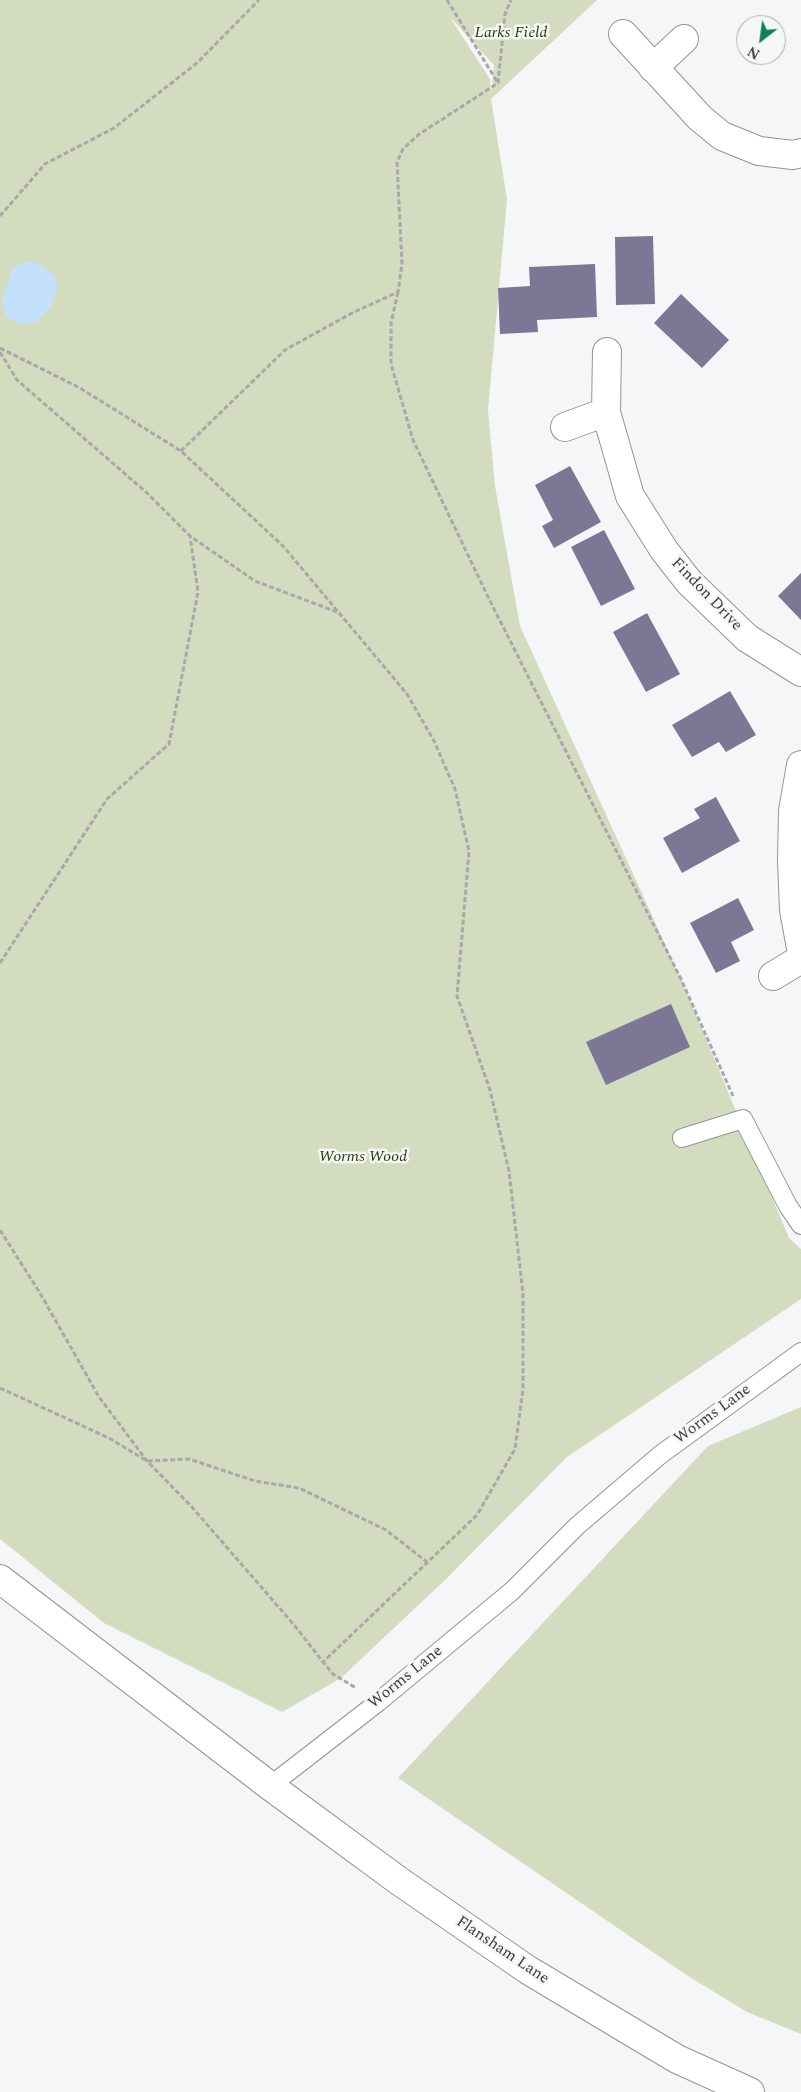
<!DOCTYPE html>
<style>
body{margin:0}
#map{position:relative;width:801px;height:2092px;overflow:hidden;background:#f5f6f8;font-family:Spectral,serif}
canvas{display:block}
.north{position:absolute;left:736px;top:15px;width:50px;height:50px;box-sizing:border-box;background:#f5f6f8;border:1px solid #ababad;border-radius:50%;rotate:210deg;font-size:14px;font-weight:700;line-height:20px;text-align:center;color:#3b3b3c}
.north::after{content:'';display:block;margin:auto;width:18px;height:22px;background:#0f7e5b;clip-path:polygon(50% 0,100% 100%,50% 72%,0 100%)}
</style>
<div id="map">
<canvas width="801" height="2092"></canvas>
<div class="north">N</div>
</div>
<script>
const c = document.querySelector('canvas').getContext('2d');
c.lineJoin = 'round';
function fill(path, color) { c.fillStyle = color; c.fill(path, 'evenodd'); }
const toPath = rows => new Path2D(rows.map(r => 'M' + r).join(''));
function strokePath(path, color, width, dash) { c.strokeStyle = color; c.lineWidth = width; c.lineCap = dash ? 'butt' : 'round'; c.setLineDash(dash || []); c.stroke(path); }
function write(font, color, halo, rows, align = 'center') {
  c.font = font + ' Spectral,serif'; c.lineWidth = 5; c.setLineDash([]); c.textBaseline = 'middle'; c.strokeStyle = halo; c.fillStyle = color; for (const [text, x, y, turn = 0] of rows) {
    c.save(); c.translate(x, y); c.rotate((+turn || 0) * Math.PI / 180); c.textAlign = isNaN(turn) ? turn : align; if (halo) c.strokeText(text, 0, 0); c.fillText(text, 0, 0); c.restore();
  }
}
fill(toPath([
 [0,0,597,0,491,99,507,199,488,410,495,486,520,626,681,979,789,1238,801,1249,801,1299,567,1457,445,1580,341,1678,282,1712,104,1623,0,1539],
 [449,16,494,65,491,94,490,79],
 [801,1407,801,2034,747,2012,688,1976,398,1778,708,1446]
]), '#d3dcbe');
fill(toPath([
 [23,262,33,262,43,266,52,273,57,282,56,291,50,309,37,321,25,325,15,322,6,316,2,302,10,274,16,266]
]), '#c4e1fb');
fill(toPath([
 [653,236,655,304,616,305,615,237],
 [595,264,597,317,537,320,538,332,500,334,498,288,530,286,529,267],
 [681,294,729,340,702,368,654,323],
 [570,466,601,522,554,548,542,526,553,520,535,485],
 [604,530,635,589,601,606,571,547],
 [801,573,801,620,778,596],
 [647,613,680,674,646,692,613,632],
 [730,691,756,735,726,752,719,742,692,757,672,725],
 [716,797,740,841,682,873,663,838,700,818,694,809],
 [738,898,754,930,731,942,740,961,716,973,690,923],
 [671,1004,690,1047,606,1085,586,1042]
]), '#7d7695');
const lane = toPath([
 [682,1138,743,1119,788,1206,801,1225],
 [270,1786,377,1703,512,1591,577,1526,660,1455,801,1352]
]);
const street = toPath([
 [623,34,700,118,722,136,759,151,793,155,801,153],
 [653,68,684,39],
 [607,352,606,412,630,496,664,550,689,582,747,638,801,672],
 [565,427,606,412],
 [801,765,793,811,792,861,794,910,801,948],
 [773,976,801,959]
]);
const primary = toPath([
 [0,1579,270,1786,399,1881,528,1970,677,2059,750,2092]
]);
strokePath(lane, '#939496', 20);
strokePath(street, '#939496', 30);
strokePath(primary, '#939496', 30);
strokePath(toPath([
 [447,0,498,83],
 [0,216,45,164,114,128,197,63,259,0],
 [398,292,391,323,391,364,413,440,489,599,681,979,733,1096],
 [0,348,80,388,181,451,283,546,407,694,434,741,455,789,469,851,457,996,490,1090,509,1171,523,1294,523,1389,515,1449,477,1515,323,1662],
 [0,352,17,380,147,493,190,536,255,581,337,612],
 [181,451,285,350,352,313,398,292,402,264,397,162,403,149,418,135,498,83,505,14,511,0],
 [0,963,107,799,169,744,198,592,190,536],
 [0,1230,40,1293,99,1397,147,1461,191,1506,295,1626,323,1662,333,1674,356,1688],
 [0,1388,109,1438,147,1461,189,1459,255,1481,299,1488,386,1530,427,1562]
]), '#a7a8aa', 3, [5, 2.5]);
strokePath(lane, '#fff', 18);
strokePath(street, '#fff', 28);
strokePath(primary, '#fff', 28);
write('italic 16px', '#2d3700', '#f5f6f8', [
 ["Larks Field",511,34],
 ["Worms Wood",363,1158]
]);
write('16px', '#3b3b3c', '#f5f6f8', [
 ["Findon Drive",706,595,46],
 ["Worms Lane",713,1415,-36],
 ["Worms Lane",406,1678,-39],
 ["Flansham Lane",502,1951,34]
]);
</script>
